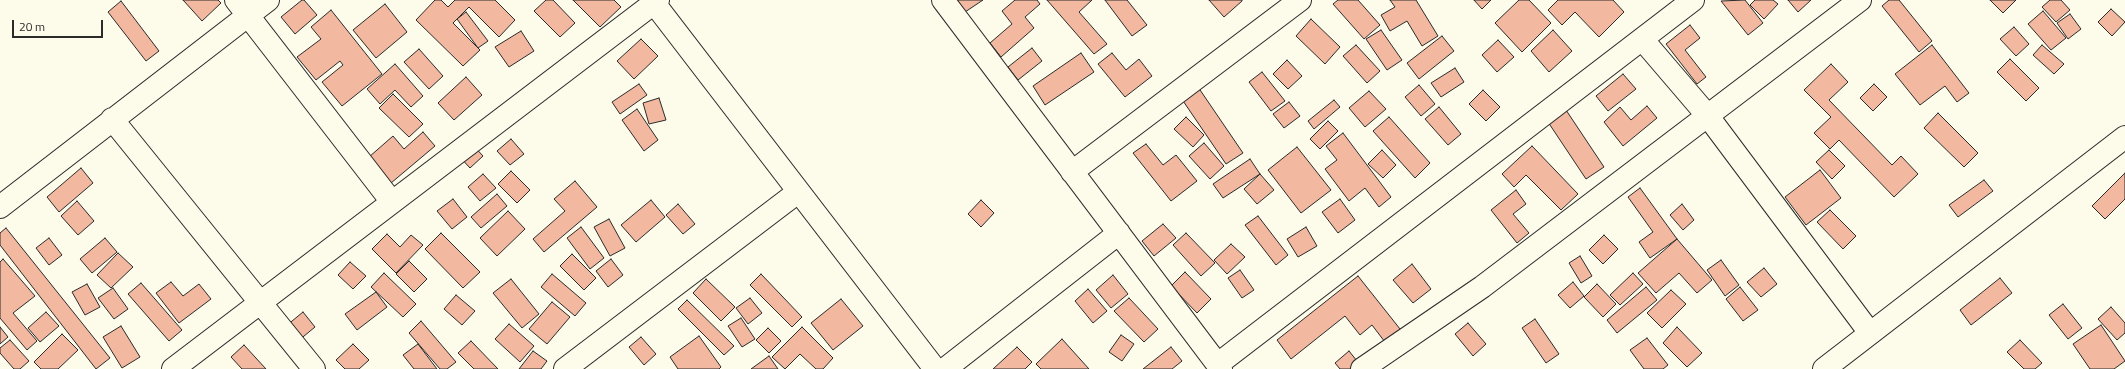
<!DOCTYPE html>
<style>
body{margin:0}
#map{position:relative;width:2125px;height:369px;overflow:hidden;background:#fdfbea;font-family:"Titillium Web",sans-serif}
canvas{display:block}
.scale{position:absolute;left:12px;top:20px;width:91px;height:18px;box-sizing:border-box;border:2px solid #2b2b2b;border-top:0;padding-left:5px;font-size:12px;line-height:14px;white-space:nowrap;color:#2b2b2b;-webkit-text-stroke:3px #fdfbea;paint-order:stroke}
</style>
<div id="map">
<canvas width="2125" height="369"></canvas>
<div class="scale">20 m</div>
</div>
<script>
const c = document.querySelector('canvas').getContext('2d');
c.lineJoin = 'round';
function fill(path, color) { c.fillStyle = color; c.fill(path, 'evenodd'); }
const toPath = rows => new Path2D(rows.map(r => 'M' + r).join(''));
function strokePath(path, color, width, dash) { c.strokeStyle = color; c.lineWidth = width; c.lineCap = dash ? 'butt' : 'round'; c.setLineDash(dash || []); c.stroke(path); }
const building = toPath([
 [183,0,218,0,221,3,202,21,183,0],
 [302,0,304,0,317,15,295,34,281,17,302,0],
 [435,0,441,0,448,7,455,0,495,0,515,20,499,37,469,7,453,23,480,50,463,66,416,20,435,0],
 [546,0,553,0,575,23,560,37,534,11,546,0],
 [573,0,614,0,621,7,600,27,573,0],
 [948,0,983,0,959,16,948,0],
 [1015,0,1037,0,1040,4,1025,17,1034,28,1001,57,990,43,1012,24,1002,11,1015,0],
 [1047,0,1092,0,1079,12,1107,44,1094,54,1047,0],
 [1105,0,1127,0,1147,25,1132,36,1105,0],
 [1209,0,1242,0,1242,1,1224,17,1209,0],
 [1338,0,1358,0,1380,25,1364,39,1333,4,1338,0],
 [1390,0,1416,0,1438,36,1422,46,1407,21,1390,31,1381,15,1395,7,1390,0],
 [1474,0,1491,0,1482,9,1474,0],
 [1519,0,1529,0,1551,23,1522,52,1495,23,1519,0],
 [1558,0,1613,0,1624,12,1599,37,1575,12,1562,25,1548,10,1558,0],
 [1745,0,1763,23,1748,35,1721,1,1745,0],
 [1755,0,1773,0,1778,4,1764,19,1750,5,1755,0],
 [1788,0,1811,0,1798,12,1788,0],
 [1889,0,1899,0,1932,41,1919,52,1882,6,1889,0],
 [1990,0,2016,0,2003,13,1990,0],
 [2050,0,2061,0,2070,10,2056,22,2042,7,2050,0],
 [121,1,159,51,146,61,108,12,121,1],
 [385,4,407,32,376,58,353,30,385,4],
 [2111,9,2125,22,2112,36,2098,22,2111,9],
 [331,10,382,74,342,106,322,82,343,65,340,61,316,80,297,57,321,39,311,27,331,10],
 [2043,11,2066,38,2051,50,2028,24,2043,11],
 [466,12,488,41,478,48,457,19,466,12],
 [2070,14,2081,29,2068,39,2057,23,2070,14],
 [1311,19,1340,47,1325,64,1296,36,1311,19],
 [1690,25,1700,38,1685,50,1706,77,1697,84,1666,44,1690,25],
 [2014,27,2029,44,2016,56,2000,39,2014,27],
 [1381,30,1402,60,1387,70,1366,39,1381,30],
 [1553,30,1572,51,1549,72,1531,51,1553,30],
 [521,31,534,51,509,67,495,47,521,31],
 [1442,36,1454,51,1419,79,1407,63,1442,36],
 [641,39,658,56,634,79,617,61,641,39],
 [1498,40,1514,57,1497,72,1482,55,1498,40],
 [1356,45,1380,71,1367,83,1343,56,1356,45],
 [1932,45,1969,93,1957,102,1945,86,1920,105,1895,74,1932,45],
 [2042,45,2064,64,2054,74,2033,55,2042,45],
 [1032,48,1042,61,1018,80,1008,67,1032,48],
 [419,49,443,76,429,89,404,62,419,49],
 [1081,53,1094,72,1045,105,1033,86,1081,53],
 [1112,53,1126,70,1139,59,1152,76,1125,97,1098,64,1112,53],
 [2010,59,2039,88,2026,101,1997,72,2010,59],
 [1287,60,1302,76,1288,89,1273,74,1287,60],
 [395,64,423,96,411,107,395,90,380,104,367,89,395,64],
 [1831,64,1848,82,1829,100,1892,165,1901,156,1918,174,1894,197,1839,140,1830,149,1814,133,1831,117,1804,90,1831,64],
 [1455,68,1464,82,1441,97,1431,83,1455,68],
 [1262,72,1285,101,1271,111,1249,82,1262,72],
 [1623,74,1636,89,1608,111,1596,96,1623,74],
 [466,77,482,95,454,120,438,103,466,77],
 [639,84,647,95,620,114,612,102,639,84],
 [1196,84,1243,153,1226,164,1179,95,1196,84],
 [1874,84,1887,97,1873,111,1860,98,1874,84],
 [1419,85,1435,104,1421,116,1405,97,1419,85],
 [1483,90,1500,107,1486,121,1469,104,1483,90],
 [1369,91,1386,109,1365,127,1349,108,1369,91],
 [393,94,423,124,409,137,379,108,393,94],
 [659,98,666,120,649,124,643,103,659,98],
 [1334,100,1340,107,1314,129,1308,121,1334,100],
 [1289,102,1300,116,1284,128,1273,114,1289,102],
 [1647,106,1657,118,1623,146,1604,122,1620,107,1631,120,1647,106],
 [1439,107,1461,134,1448,145,1425,119,1439,107],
 [637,109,658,140,644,151,622,120,637,109],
 [1566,110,1604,167,1586,179,1548,122,1566,110],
 [1938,113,1978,153,1964,167,1924,128,1938,113],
 [1186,117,1204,135,1193,147,1174,129,1186,117],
 [1389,117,1430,163,1415,178,1373,131,1389,117],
 [1328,121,1338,131,1320,149,1310,139,1328,121],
 [423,132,435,146,391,183,369,157,393,136,404,149,423,132],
 [1343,133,1391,197,1379,207,1365,188,1349,201,1325,169,1337,160,1326,146,1343,133],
 [511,139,524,154,510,165,497,151,511,139],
 [471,143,483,156,470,168,458,155,471,143],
 [1204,143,1224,166,1210,179,1189,156,1204,143],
 [1146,144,1163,165,1176,155,1197,181,1171,201,1133,153,1146,144],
 [1532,146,1578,194,1561,210,1526,175,1514,187,1502,174,1532,146],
 [1297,147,1331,190,1301,213,1268,170,1297,147],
 [1382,150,1396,165,1383,178,1368,164,1382,150],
 [1829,150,1845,166,1832,179,1816,162,1829,150],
 [1250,159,1260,174,1223,198,1213,184,1250,159],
 [81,168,93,183,59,212,47,197,81,168],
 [1820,170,1841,198,1806,225,1785,197,1820,170],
 [511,171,530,190,517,203,498,184,511,171],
 [2125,173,2125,199,2105,219,2092,206,2125,173],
 [483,174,496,188,480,201,468,187,483,174],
 [1260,174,1274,190,1257,204,1244,189,1260,174],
 [1984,180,1993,191,1958,217,1949,205,1984,180],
 [575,181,597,207,544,252,533,239,565,211,554,199,575,181],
 [1640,188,1677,239,1650,258,1639,242,1653,232,1628,197,1640,188],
 [1516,190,1526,204,1513,214,1529,233,1517,243,1491,210,1516,190],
 [497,194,507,206,481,228,471,217,497,194],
 [453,199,467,217,452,229,437,211,453,199],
 [1340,199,1355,220,1338,233,1322,212,1340,199],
 [651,200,665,217,636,242,621,225,651,200],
 [981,200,994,213,981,227,968,214,981,200],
 [77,201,94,221,78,235,61,216,77,201],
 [678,204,695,224,683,234,666,215,678,204],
 [1682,204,1694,220,1683,230,1670,215,1682,204],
 [1830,210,1856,236,1843,249,1817,222,1830,210],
 [508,211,525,229,497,256,480,238,508,211],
 [1258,216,1288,255,1276,265,1245,225,1258,216],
 [609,219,625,248,610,256,594,227,609,219],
 [1163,224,1176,238,1154,256,1142,241,1163,224],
 [581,227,604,258,590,269,567,238,581,227],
 [1306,227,1317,246,1298,257,1287,239,1306,227],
 [6,228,110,358,96,369,0,245,0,233,6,228],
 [441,233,480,272,463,288,425,249,441,233],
 [1186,233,1215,263,1201,276,1173,245,1186,233],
 [387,234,400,247,411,235,423,245,396,273,372,249,387,234],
 [1604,235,1618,249,1603,264,1589,250,1604,235],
 [49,238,62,255,49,265,36,248,49,238],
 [105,238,117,252,92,273,80,259,105,238],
 [1677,239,1712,280,1697,293,1679,273,1656,293,1638,273,1677,239],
 [1231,244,1245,257,1227,274,1214,260,1231,244],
 [118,253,133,267,111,288,97,275,118,253],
 [572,254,596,278,584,290,560,266,572,254],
 [1580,256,1592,276,1581,283,1569,263,1580,256],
 [3,259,35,296,13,313,37,341,27,350,0,318,0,262,3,259],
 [611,259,623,275,608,287,596,271,611,259],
 [1721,260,1739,285,1725,296,1707,270,1721,260],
 [409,261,427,279,414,292,396,274,409,261],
 [350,262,366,276,353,289,338,275,350,262],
 [1412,264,1431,289,1413,303,1393,280,1412,264],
 [1764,268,1777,284,1761,297,1747,282,1764,268],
 [1240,270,1254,290,1242,298,1228,278,1240,270],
 [1185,272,1211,299,1197,313,1171,286,1185,272],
 [384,273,416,304,403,317,371,287,384,273],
 [1633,273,1643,284,1620,305,1610,295,1633,273],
 [552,274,586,303,575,316,541,287,552,274],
 [761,274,802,317,792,327,750,285,761,274],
 [1113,275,1128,294,1111,308,1096,290,1113,275],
 [1358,276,1404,334,1388,346,1372,325,1360,335,1345,316,1291,359,1277,340,1358,276],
 [2000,278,2012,293,1971,325,1960,310,2000,278],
 [511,279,539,314,522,328,493,293,511,279],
 [706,279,735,307,721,321,693,293,706,279],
 [171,282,183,296,199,284,211,299,179,323,156,293,171,282],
 [1573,282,1584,296,1570,308,1558,295,1573,282],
 [141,283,182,330,169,341,128,294,141,283],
 [87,284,100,307,85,315,72,292,87,284],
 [1597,284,1616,304,1603,317,1584,297,1597,284],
 [1646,287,1657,300,1617,333,1607,320,1646,287],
 [1740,287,1758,310,1743,321,1726,299,1740,287],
 [113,288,128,309,114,319,98,298,113,288],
 [1088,289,1107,311,1093,323,1075,301,1088,289],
 [1671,290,1686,304,1662,328,1647,313,1671,290],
 [376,292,387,307,357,330,345,314,376,292],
 [456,295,475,311,462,325,444,309,456,295],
 [750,298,762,313,748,324,736,308,750,298],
 [1129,298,1158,329,1144,342,1114,311,1129,298],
 [841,299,863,326,833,350,811,323,841,299],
 [687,300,734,346,724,355,678,309,687,300],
 [552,302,570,317,547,344,529,329,552,302],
 [2063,304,2082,328,2068,339,2049,315,2063,304],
 [2111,307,2125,323,2125,333,2117,340,2098,319,2111,307],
 [46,312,59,326,40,342,28,328,46,312],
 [303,312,315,327,298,341,286,326,303,312],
 [741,318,755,339,742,347,728,326,741,318],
 [1535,319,1559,354,1546,363,1522,328,1535,319],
 [421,321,456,362,447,369,440,369,409,333,421,321],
 [1468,323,1486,344,1473,356,1455,334,1468,323],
 [509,324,534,346,520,362,495,339,509,324],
 [2101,325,2125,361,2114,369,2090,369,2073,344,2101,325],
 [121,326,140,357,122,368,103,337,121,326],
 [0,327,8,337,0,344,0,327],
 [802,327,833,358,823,369,816,369,800,354,785,369,772,357,802,327],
 [1677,327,1702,353,1687,367,1663,343,1677,327],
 [768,328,781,341,769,353,756,340,768,328],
 [62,334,78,350,58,369,41,369,34,362,62,334],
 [1121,335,1134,344,1122,361,1109,352,1121,335],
 [699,336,721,367,719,369,678,369,670,357,699,336],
 [641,337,656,354,644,365,629,347,641,337],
 [1647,338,1668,365,1663,369,1644,369,1630,350,1647,338],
 [1062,339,1089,369,1041,369,1036,364,1062,339],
 [10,340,29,361,20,369,14,369,0,353,0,348,10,340],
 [2020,340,2042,363,2035,369,2024,369,2007,352,2020,340],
 [471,341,498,369,474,369,458,353,471,341],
 [353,344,369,360,359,369,345,369,336,360,353,344],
 [418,344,437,369,414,369,403,355,418,344],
 [244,345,266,369,242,369,231,357,244,345],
 [1017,347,1032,362,1025,369,993,369,1017,347],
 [1171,347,1182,361,1172,369,1143,369,1171,347],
 [533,351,547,361,541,369,519,369,533,351],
 [1349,351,1361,366,1358,369,1340,369,1335,363,1349,351],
 [769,356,778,369,751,369,769,356]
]);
fill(building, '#f2b8a0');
strokePath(building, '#2b2b2b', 1);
const street = toPath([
 [236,0,392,202],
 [943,0,1221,369],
 [654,3,935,369],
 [1642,39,1707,115,1870,333],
 [112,119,314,369],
 [1072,172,1300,0],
 [0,207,268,0],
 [1218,364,1693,0],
 [173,369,658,0],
 [565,369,798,192],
 [945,369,1119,233],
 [1362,369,1482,287,1860,0]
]);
const secondary = toPath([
 [1824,369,2125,137]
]);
strokePath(street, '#2b2b2b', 24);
strokePath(secondary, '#2b2b2b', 24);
strokePath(street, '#fdfbea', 22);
strokePath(secondary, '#fdfbea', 22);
</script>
